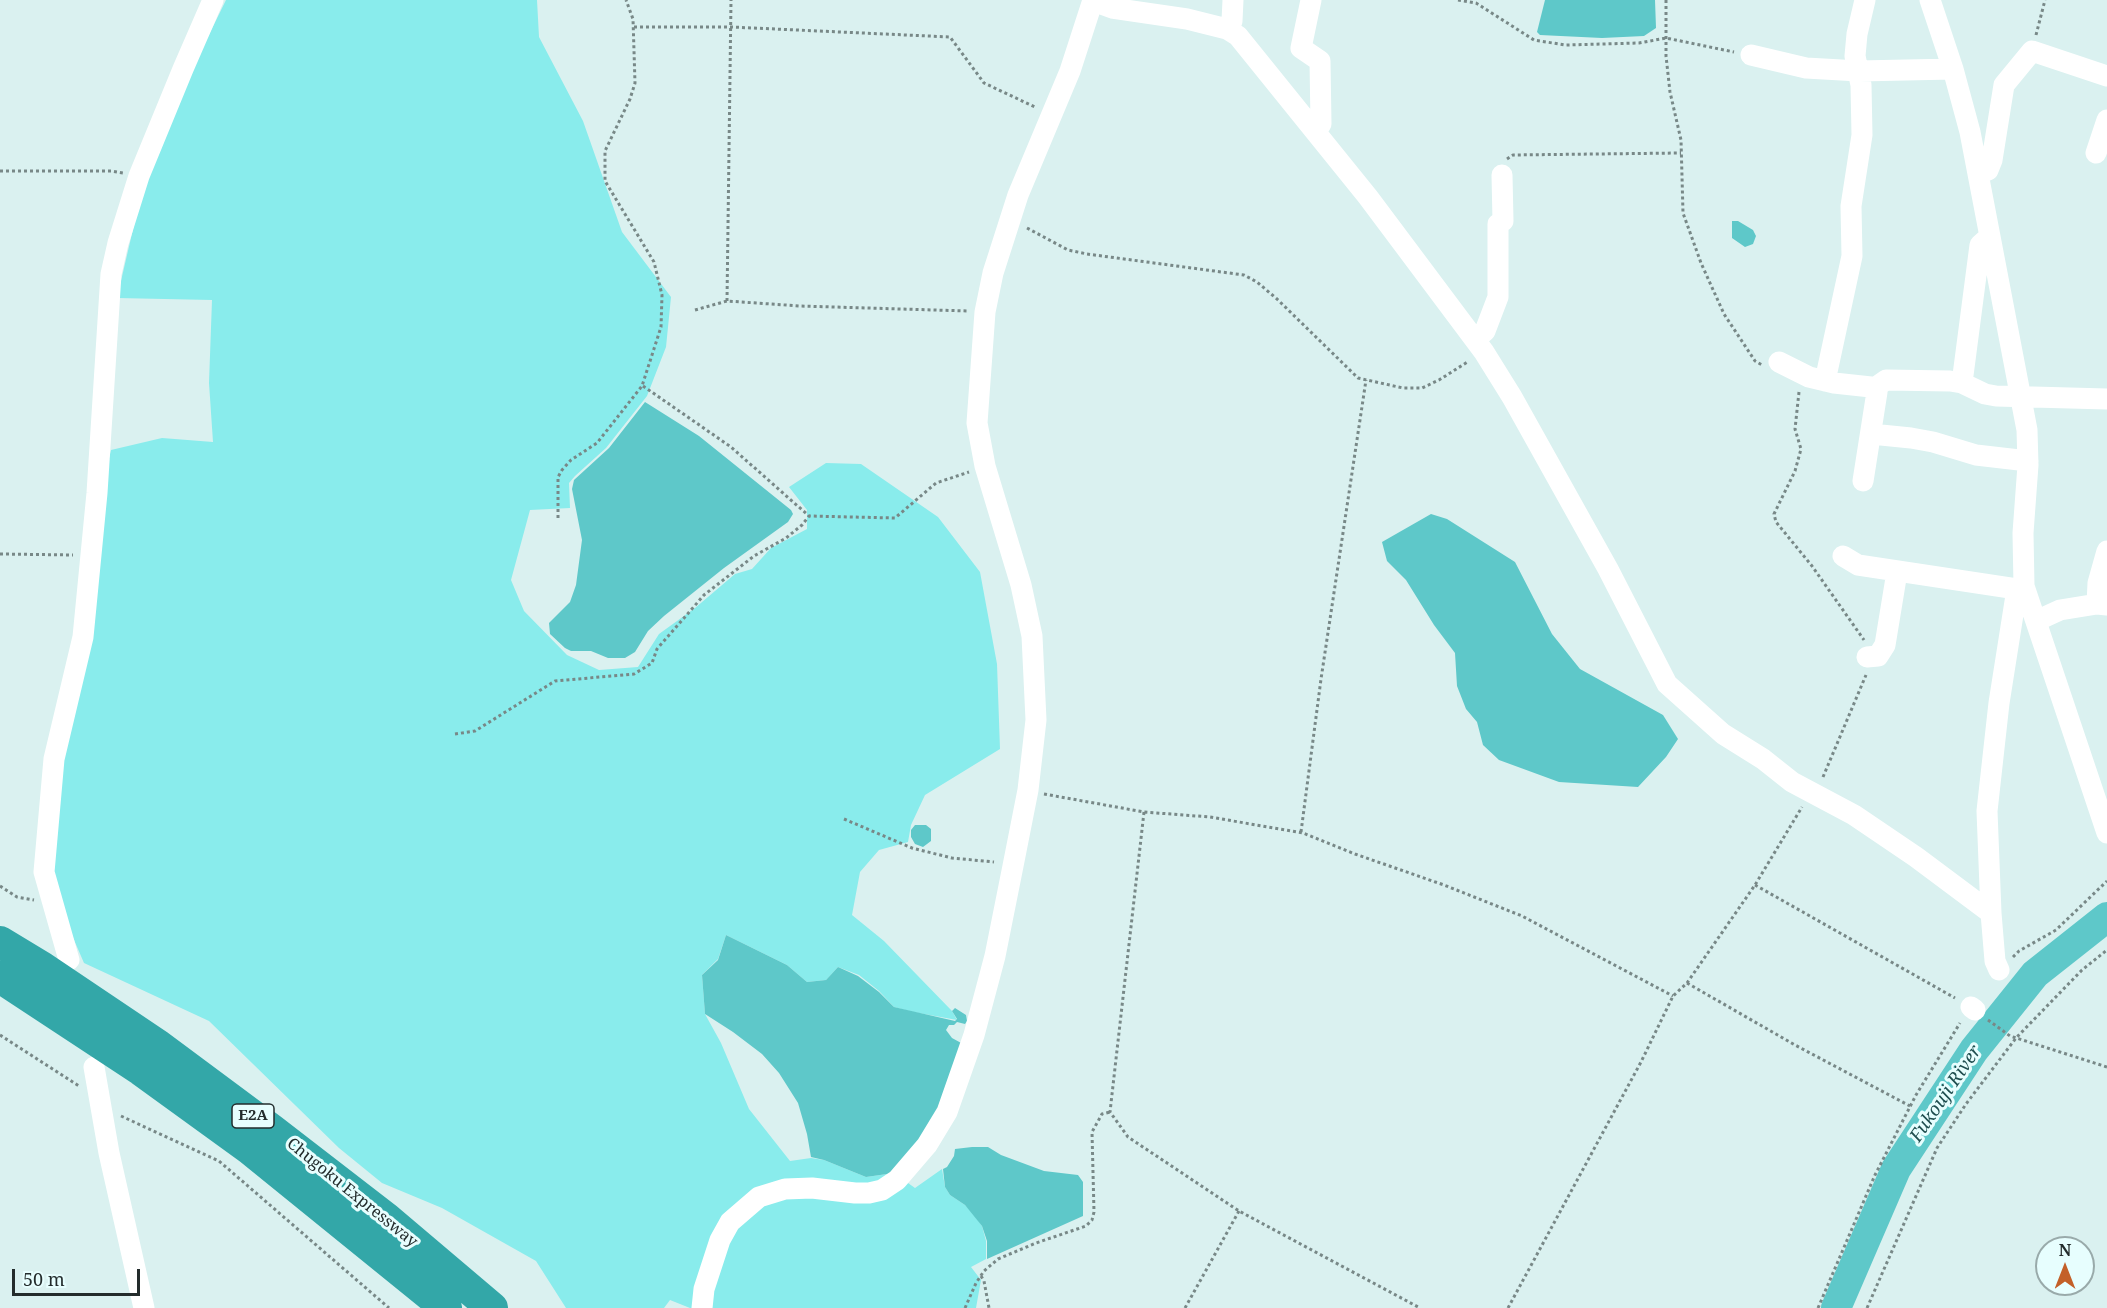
<!DOCTYPE html>
<style>
body{margin:0}
#map{position:relative;width:2107px;height:1308px;overflow:hidden;background:#daf1f0;font-family:"Noto Serif",serif}
canvas{display:block}
.north{position:absolute;left:2035px;top:1236px;width:60px;height:60px;box-sizing:border-box;background:#e7fefe;border:2px solid #9aa;border-radius:50%;rotate:0deg;font-size:16px;font-weight:700;line-height:24px;text-align:center;color:#232c2c}
.north::after{content:'';display:block;margin:auto;width:21px;height:27px;background:#c36029;clip-path:polygon(50% 0,100% 100%,50% 72%,0 100%)}
.scale{position:absolute;left:12px;top:1269px;width:128px;height:27px;box-sizing:border-box;border:3px solid #232c2c;border-top:0;padding-left:8px;font-size:18px;line-height:21px;white-space:nowrap;color:#232c2c;-webkit-text-stroke:4px #e7fefe;paint-order:stroke}
</style>
<div id="map">
<canvas width="2107" height="1308"></canvas>
<div class="north">N</div>
<div class="scale">50 m</div>
</div>
<script>
const c = document.querySelector('canvas').getContext('2d');
c.lineJoin = 'round';
function fill(path, color) { c.fillStyle = color; c.fill(path, 'evenodd'); }
const toPath = rows => new Path2D(rows.map(r => 'M' + r).join(''));
function strokePath(path, color, width, dash) { c.strokeStyle = color; c.lineWidth = width; c.lineCap = dash ? 'butt' : 'round'; c.setLineDash(dash || []); c.stroke(path); }
function write(font, color, halo, rows, align = 'center') {
  c.font = font + ' "Noto Serif",serif'; c.lineWidth = 6; c.setLineDash([]); c.textBaseline = 'middle'; c.strokeStyle = halo; c.fillStyle = color; for (const [text, x, y, turn = 0] of rows) {
    c.save(); c.translate(x, y); c.rotate((+turn || 0) * Math.PI / 180); c.textAlign = isNaN(turn) ? turn : align; if (halo) c.strokeText(text, 0, 0); c.fillText(text, 0, 0); c.restore();
  }
}
fill(toPath([
 [226,0,537,0,539,37,583,121,622,232,671,297,666,347,647,396,606,448,575,476,569,483,570,508,530,510,511,580,524,611,567,655,599,670,638,667,659,634,695,608,735,574,752,569,771,548,807,529,807,510,789,487,826,463,861,464,938,517,980,572,997,664,1000,749,925,795,911,825,908,842,879,850,860,872,852,915,884,941,952,1011,957,1020,913,1012,894,1007,879,991,859,975,838,967,826,980,807,982,787,965,726,935,718,959,702,975,705,1014,721,1043,749,1109,790,1161,811,1158,824,1160,866,1177,894,1173,915,1188,942,1169,945,1187,950,1195,965,1205,974,1214,982,1226,986,1241,986,1259,971,1267,981,1280,976,1308,690,1308,670,1300,664,1308,566,1308,536,1261,442,1208,382,1183,339,1148,209,1021,84,963,52,889,63,755,105,475,111,450,162,438,213,442,209,383,212,300,117,298,141,195,176,102]
]), '#89ecec');
fill(toPath([
 [1545,0,1655,0,1656,28,1644,36,1602,38,1540,35,1537,32],
 [1732,221,1738,221,1753,230,1756,236,1753,244,1745,247,1732,238],
 [645,402,699,436,791,510,793,514,788,522,724,568,664,616,648,631,635,652,625,658,608,658,591,651,571,651,565,648,550,634,549,623,570,602,576,585,582,540,572,489,574,480,609,448],
 [1431,514,1447,519,1515,562,1552,634,1580,669,1663,715,1678,739,1666,757,1638,787,1559,782,1499,760,1483,745,1477,722,1466,709,1457,686,1455,653,1434,625,1406,580,1387,561,1382,542],
 [915,825,926,825,931,829,931,841,923,847,915,844,911,837,911,830],
 [726,935,787,965,807,982,826,980,838,967,858,976,879,992,894,1007,955,1021,957,1019,952,1011,955,1008,966,1015,967,1021,965,1024,957,1022,954,1025,949,1025,946,1030,952,1038,963,1044,956,1084,915,1154,894,1173,866,1177,824,1160,811,1157,807,1134,798,1103,779,1073,762,1054,733,1032,705,1014,702,975,718,960],
 [972,1147,988,1147,1001,1155,1044,1171,1078,1175,1083,1182,1083,1216,987,1259,987,1241,982,1226,965,1205,950,1195,945,1187,943,1169,947,1167,954,1156,955,1149]
]), '#5ec8c9');
strokePath(toPath([
 [1836,1308,1896,1169,1974,1050,2035,974,2107,917]
]), '#5ec8c9', 30);
strokePath(toPath([
 [1458,0,1476,3,1534,40,1565,45,1639,43,1666,38,1734,52],
 [1666,0,1666,56,1670,92,1681,140,1683,213,1701,263,1724,314,1755,361,1762,365],
 [634,27,731,27,950,37,984,83,1035,107],
 [2036,35,2045,0],
 [1507,159,1513,155,1681,153],
 [0,171,111,171,123,173],
 [1027,228,1068,250,1087,254,1244,275,1257,282,1277,299,1358,378,1403,388,1422,388,1439,380,1469,361],
 [727,301,731,0],
 [695,310,727,301,800,306,968,311],
 [643,386,731,447,809,516,895,518,936,483,969,472],
 [1799,392,1795,429,1801,449,1795,471,1774,514,1776,522,1812,566,1864,640],
 [558,518,558,477,562,470,571,460,597,443,642,386,661,327,662,295,654,262,605,181,605,151,630,99,635,83,633,19,626,0],
 [0,554,73,555],
 [455,734,475,731,555,681,634,674,652,663,657,649,704,595,754,556,786,538,802,525,809,516],
 [1823,777,1866,675],
 [1044,794,1144,812,1210,817,1303,833,1355,854,1444,885,1522,916,1673,996],
 [1144,812,1110,1112,1128,1137,1239,1211,1420,1308],
 [844,819,912,848,952,858,994,862],
 [1301,832,1321,679,1366,380],
 [1755,885,1955,998],
 [0,886,17,897,34,900],
 [2013,957,2019,951,2056,930,2107,881],
 [1687,983,1795,1045,1910,1106],
 [1988,1020,2010,1036,2107,1067],
 [0,1035,79,1086],
 [121,1116,219,1161,389,1308],
 [981,1276,984,1281,989,1308],
 [965,1308,976,1283,984,1271,998,1259,1036,1243,1086,1226,1092,1220,1094,1212,1092,1132,1102,1114,1110,1112],
 [1185,1308,1239,1211],
 [1508,1308,1641,1062,1673,996,1687,983,1755,885,1802,807],
 [1818,1308,1875,1175,1916,1095,1960,1023],
 [1867,1308,1937,1148,1966,1104,2016,1038,2082,970,2107,950]
]), '#788887', 3, [3, 3]);
strokePath(toPath([
 [1311,0,1301,48,1320,61,1321,124,1316,131],
 [1930,0,1953,69,1970,132,2027,430,2028,465,2023,533,2024,586,2107,833],
 [1093,1,1112,8,1187,19,1227,29,1238,36,1368,197,1484,352,1512,397,1608,569,1667,684,1723,734,1763,759,1792,782,1854,815,1916,857,1991,913,1995,961,1999,970],
 [1229,30,1232,21,1233,0],
 [1751,55,1806,68,1859,71,1953,69],
 [2096,153,2107,120],
 [1978,174,1988,170,1992,160,2004,85,2032,51,2107,76],
 [1475,340,1485,331,1498,297,1498,224,1503,221,1502,175],
 [1779,362,1809,377,1834,383,1871,387,1876,387,1886,380,1950,381,1962,383,1985,394,1996,396,2107,399],
 [1825,381,1852,256,1851,206,1862,135,1861,85,1855,56,1857,34,1865,0],
 [1962,383,1980,245,1990,236],
 [1871,434,1911,438,1933,442,1976,455,2028,461],
 [1863,481,1877,392,1876,387],
 [1843,556,1858,565,2017,589],
 [2097,604,2098,583,2107,551],
 [2036,621,2060,610,2097,604,2107,605],
 [1867,657,1878,656,1885,645,1897,572],
 [1991,913,1987,811,1999,703,2017,589,2024,586],
 [69,960,44,872,54,759,83,637,97,493,111,274,118,243,139,176,183,69,213,0],
 [1971,1007,1975,1010],
 [94,1067,109,1153,144,1308],
 [702,1308,704,1289,720,1240,730,1222,759,1197,785,1189,812,1188,855,1193,869,1193,882,1190,897,1180,927,1145,947,1112,974,1035,995,956,1013,866,1028,790,1036,720,1032,636,1021,585,985,466,977,423,985,312,993,273,1018,195,1070,71,1093,0]
]), '#fff', 21);
strokePath(toPath([
 [0,942,43,968,159,1046,272,1130,387,1219,492,1308],
 [0,977,141,1070,250,1149,446,1308]
]), '#33a7a8', 32);
for (const [x, y, w] of [
 [253,1116,42]
]) { const box = new Path2D(); box.roundRect(x - w / 2, y - 12, w, 24, 4.5); c.fillStyle = '#e7fefe'; c.fill(box); strokePath(box, '#232c2c', 1.5); }
write('bold 15px', '#232c2c', null, [
 ["E2A",253,1116]
]);
write('16px', '#232c2c', '#e7fefe', [
 ["Chugoku Expressway",352,1193,39]
]);
write('italic 18px', '#1f4e4f', '#e7fefe', [
 ["Fukouji River",1946,1094,-56]
]);
</script>
